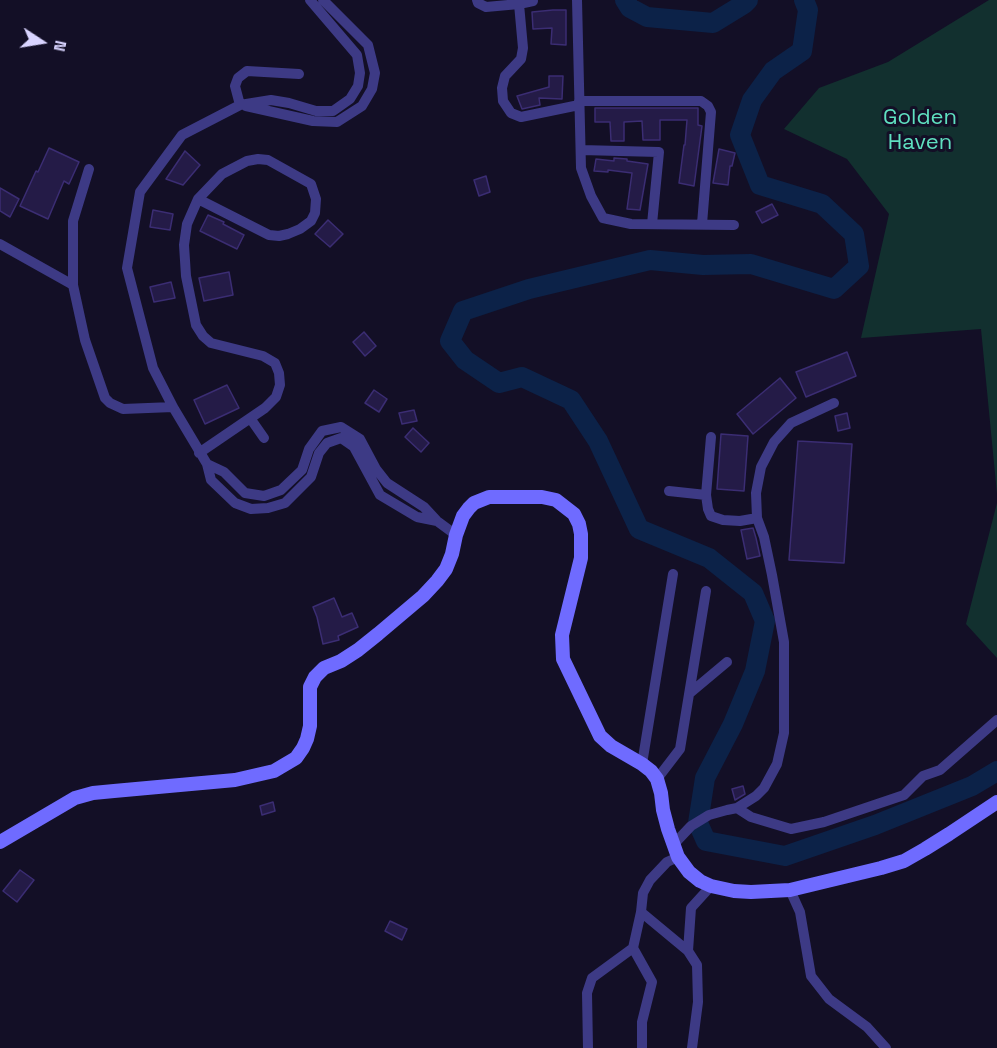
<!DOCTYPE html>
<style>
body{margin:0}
#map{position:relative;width:997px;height:1048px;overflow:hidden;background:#130f26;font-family:"Space Grotesk",sans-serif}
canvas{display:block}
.north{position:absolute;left:12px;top:12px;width:60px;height:60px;-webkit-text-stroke:4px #130f26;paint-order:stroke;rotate:102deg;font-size:16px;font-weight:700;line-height:24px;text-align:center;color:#d9d4ff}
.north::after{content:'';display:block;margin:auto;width:21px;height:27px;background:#d9d4ff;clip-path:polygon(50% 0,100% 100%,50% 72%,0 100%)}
</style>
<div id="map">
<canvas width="997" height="1048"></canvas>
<div class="north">N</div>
</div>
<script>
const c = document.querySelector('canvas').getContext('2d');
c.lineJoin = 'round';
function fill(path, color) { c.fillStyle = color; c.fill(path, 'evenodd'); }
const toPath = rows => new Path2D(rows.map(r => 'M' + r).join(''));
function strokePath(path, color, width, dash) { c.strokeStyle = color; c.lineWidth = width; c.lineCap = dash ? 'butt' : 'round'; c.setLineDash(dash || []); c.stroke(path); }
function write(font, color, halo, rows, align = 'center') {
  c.font = font + ' "Space Grotesk",sans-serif'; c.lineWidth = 6; c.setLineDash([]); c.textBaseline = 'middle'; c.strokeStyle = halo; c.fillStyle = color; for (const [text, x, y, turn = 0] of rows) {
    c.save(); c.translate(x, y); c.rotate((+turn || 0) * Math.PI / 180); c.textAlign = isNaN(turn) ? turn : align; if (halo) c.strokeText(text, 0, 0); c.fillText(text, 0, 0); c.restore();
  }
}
fill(toPath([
 [989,0,997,0,997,494,981,329,861,338,889,214,847,159,784,129,819,88,888,62],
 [997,503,997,658,966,624]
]), '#12302f');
strokePath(toPath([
 [625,0,630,8,647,17,713,23,744,4,748,0],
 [804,0,808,10,802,51,773,71,752,100,740,135,760,185,822,204,854,234,859,266,834,289,751,264,703,265,650,260,529,289,463,311,450,341,465,360,499,383,522,377,571,400,598,441,639,529,709,558,753,593,765,621,755,671,733,724,705,778,698,823,706,841,785,856,875,825,972,786,997,771]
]), '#0c2248', 20);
const building = toPath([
 [553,10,566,10,566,45,551,44,552,28,533,29,532,12,553,10],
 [549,76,563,76,562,99,539,98,540,105,522,109,517,96,549,87,549,76],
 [595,108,698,108,698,125,702,126,694,186,679,183,684,145,685,145,687,120,660,120,660,140,643,140,642,121,624,122,624,141,611,141,610,122,595,122,595,108],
 [49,148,79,162,69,184,64,181,48,219,20,206,36,171,38,172,49,148],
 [719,149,735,153,732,166,730,166,728,185,713,183,719,149],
 [185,151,200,165,183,185,166,179,185,151],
 [614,158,627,159,627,161,648,164,640,210,627,209,632,173,608,170,608,172,594,171,596,159,614,161,614,158],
 [486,176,490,192,479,196,474,180,486,176],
 [0,188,19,199,10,217,0,211,0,188],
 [772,204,778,215,762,223,756,212,772,204],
 [153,210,173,214,170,230,150,227,153,210],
 [208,215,224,222,223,224,244,235,237,249,200,231,208,215],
 [328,220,343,234,330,247,315,234,328,220],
 [229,272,233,295,204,301,199,278,229,272],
 [171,282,175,298,154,302,150,287,171,282],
 [364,332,376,346,365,356,353,342,364,332],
 [847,352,856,376,806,397,796,372,847,352],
 [780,378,796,398,753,434,737,414,780,378],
 [227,385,239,408,205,424,194,400,227,385],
 [374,390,387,399,379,412,365,403,374,390],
 [414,410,417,421,402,424,399,413,414,410],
 [847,413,850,428,838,431,835,416,847,413],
 [413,428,429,443,421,452,405,437,413,428],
 [721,434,748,436,744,491,717,489,721,434],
 [798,441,852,444,844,563,789,560,798,441],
 [753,528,756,538,760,556,747,559,741,530,753,528],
 [334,598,342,617,352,613,358,627,338,636,339,640,323,644,317,617,313,607,334,598],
 [743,786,745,794,735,800,732,789,743,786],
 [273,802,275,811,262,815,260,806,273,802],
 [20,870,34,880,17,902,3,891,20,870],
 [390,921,407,929,402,940,385,931,390,921]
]);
fill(building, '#241b47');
strokePath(building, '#3b2d73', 1.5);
strokePath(toPath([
 [310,0,357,55,360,73,358,86,350,99,333,111,316,111,289,103,271,100,240,105,182,135,140,192,127,268,153,368,173,407,207,464,211,480,235,503,251,509,268,508,285,503,311,477,319,453,327,443,341,438,354,447,380,495,417,517,437,521],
 [477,0,478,3,486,7,519,4,533,1],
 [577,0,581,168,591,196,603,218,631,224,734,225],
 [519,4,523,48,521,59,505,76,502,88,503,101,511,113,521,117,579,105],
 [579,101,701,101,708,106,711,112,702,224],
 [240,105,235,86,238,78,247,71,299,74],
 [246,106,313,121,337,122,362,106,372,89,375,73,368,45,323,0],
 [581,150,659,152,652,224],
 [89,169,73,221,73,285,85,340,105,398,110,403,123,409,173,407],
 [198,199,269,235,279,236,288,234,300,229,311,221,315,213,316,199,311,184,268,160,258,159,247,161,222,174,198,199,187,224,184,245,186,276,196,325,203,336,211,343,263,356,275,363,279,373,280,385,276,397,265,408,199,453],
 [0,244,73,285],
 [250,418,264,438],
 [711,437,706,495,708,509,711,516,723,520,740,521,757,518],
 [207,464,224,472,245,493,264,496,281,490,302,470,309,449,322,431,341,427,360,439,376,469,387,483,424,507,437,521,456,535],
 [669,491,706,495],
 [690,693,727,662],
 [642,764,673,574],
 [657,779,680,749,706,591],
 [737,808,751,817,791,829,824,822,904,795,923,776,940,770,997,720],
 [674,844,691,826,709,815,727,810,737,808,756,796,764,788,777,764,784,733,784,642,772,575,764,537,757,518,756,493,761,467,774,442,791,423,834,403],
 [790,890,800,912,811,976,829,999,867,1027,886,1048],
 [641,912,688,951,697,965,698,1002,692,1048],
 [633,948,652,982,642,1022,642,1048],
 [688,951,691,908,711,886],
 [588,1048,587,993,592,978,633,948,641,912,643,893,650,880,667,862,678,857]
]), '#3d3a85', 10);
strokePath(toPath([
 [0,842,75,798,93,793,114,791,235,780,274,771,296,758,303,748,307,739,310,726,310,687,315,677,324,668,341,661,358,650,378,634,423,596,437,581,446,569,452,554,456,535,463,516,469,508,474,503,489,497,542,497,556,500,574,514,579,524,581,534,581,558,562,635,563,659,600,736,611,746,642,764,651,771,657,779,661,793,663,810,668,829,678,857,689,872,700,881,711,886,734,891,751,892,790,890,881,868,904,861,925,849,949,834,997,802]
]), '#6f6bff', 14);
write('22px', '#5fe0c0', '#130f26', [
 ["Golden",920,118],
 ["Haven",920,143]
]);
</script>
